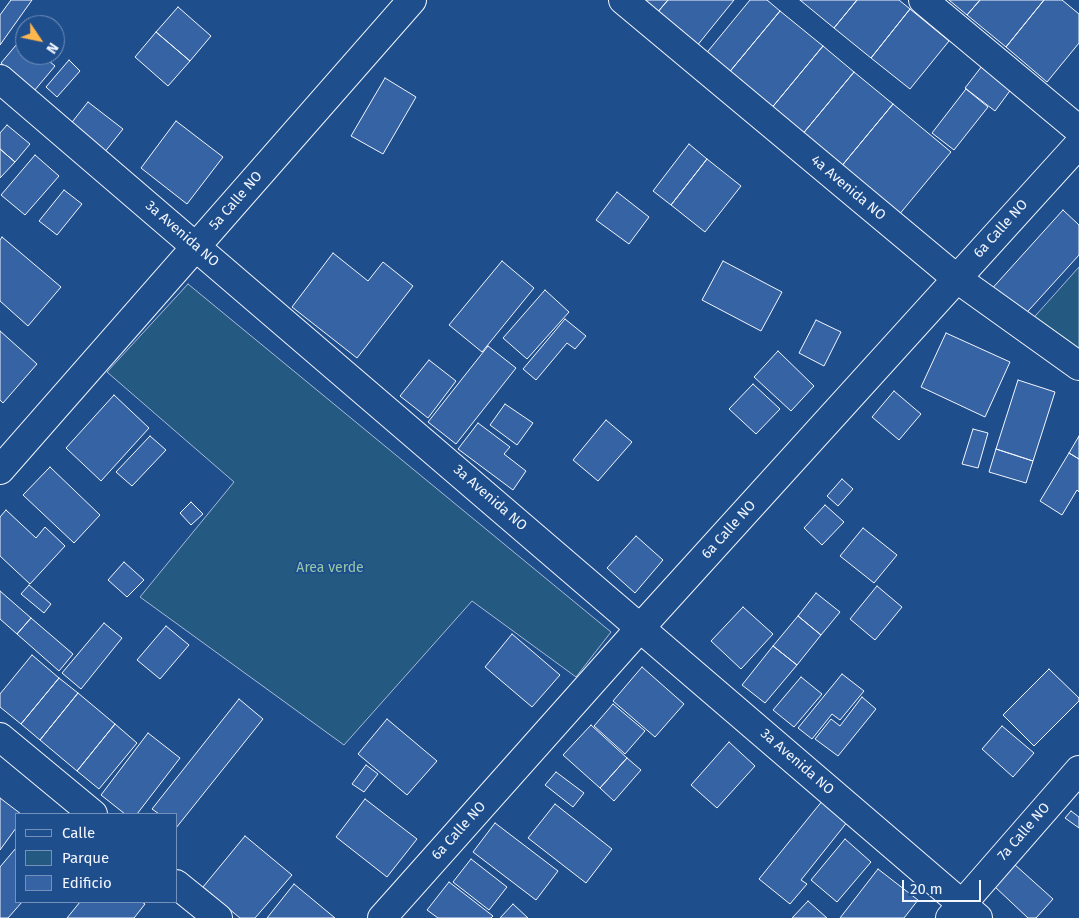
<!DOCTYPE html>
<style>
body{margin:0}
#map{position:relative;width:1079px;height:918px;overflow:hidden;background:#1f4e8c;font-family:"Fira Sans",sans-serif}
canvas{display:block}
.legend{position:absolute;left:15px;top:813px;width:162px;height:90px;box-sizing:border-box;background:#1f4e8c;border:1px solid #7391ba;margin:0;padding:6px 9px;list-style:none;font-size:15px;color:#f2f6ff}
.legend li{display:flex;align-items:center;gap:10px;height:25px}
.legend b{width:25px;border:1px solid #7391ba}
.north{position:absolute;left:15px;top:15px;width:50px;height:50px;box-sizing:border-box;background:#1f4e8c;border:1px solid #7391ba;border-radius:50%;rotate:124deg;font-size:14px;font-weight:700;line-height:20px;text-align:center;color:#f2f6ff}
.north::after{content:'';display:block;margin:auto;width:18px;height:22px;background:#ffb74d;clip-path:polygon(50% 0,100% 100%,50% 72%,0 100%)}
.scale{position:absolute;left:902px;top:880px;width:79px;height:22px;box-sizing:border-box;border:2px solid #f2f6ff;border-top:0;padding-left:6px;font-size:15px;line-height:18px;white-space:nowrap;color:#f2f6ff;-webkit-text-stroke:4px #1f4e8c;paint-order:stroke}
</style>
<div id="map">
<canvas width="1079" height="918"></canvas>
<ul class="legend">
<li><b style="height:6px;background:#1f4e8c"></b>Calle</li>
<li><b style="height:14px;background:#245a82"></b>Parque</li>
<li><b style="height:14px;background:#3563a3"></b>Edificio</li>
</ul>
<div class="north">N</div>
<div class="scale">20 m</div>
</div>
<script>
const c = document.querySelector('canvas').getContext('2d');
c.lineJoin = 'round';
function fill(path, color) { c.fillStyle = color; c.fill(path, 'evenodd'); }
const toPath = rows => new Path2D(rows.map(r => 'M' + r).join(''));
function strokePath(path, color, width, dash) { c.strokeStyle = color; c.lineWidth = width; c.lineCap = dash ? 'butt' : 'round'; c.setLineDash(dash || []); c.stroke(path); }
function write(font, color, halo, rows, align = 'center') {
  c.font = font + ' "Fira Sans",sans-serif'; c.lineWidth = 4; c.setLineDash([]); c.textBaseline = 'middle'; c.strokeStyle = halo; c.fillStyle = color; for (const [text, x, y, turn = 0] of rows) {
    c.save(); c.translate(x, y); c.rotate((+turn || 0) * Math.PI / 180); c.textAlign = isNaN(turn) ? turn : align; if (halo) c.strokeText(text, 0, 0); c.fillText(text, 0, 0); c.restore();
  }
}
const green = toPath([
 [1079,267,1079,363,1028,324,1079,267],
 [188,284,611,632,576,677,472,601,344,745,140,597,234,482,107,372,188,284]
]);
fill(green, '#245a82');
strokePath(green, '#a8bbd7', 1);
const building = toPath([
 [11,0,32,0,0,45,0,15,11,0],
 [638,0,668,0,656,14,638,0],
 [668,0,734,0,696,47,656,14,668,0],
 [750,0,767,0,780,11,727,75,704,56,750,0],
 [800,0,857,0,834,28,800,0],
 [857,0,899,0,910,9,871,58,834,28,857,0],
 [949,0,980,0,967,15,949,0],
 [980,0,1044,0,1006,47,967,15,980,0],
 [1044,0,1062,0,1079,14,1079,43,1047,82,1006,47,1044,0],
 [178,7,211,36,190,61,156,32,178,7],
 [910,9,949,41,910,89,871,58,910,9],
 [780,11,823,46,770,110,727,75,780,11],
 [156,32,190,61,168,86,135,57,156,32],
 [22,38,25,40,25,55,42,55,55,66,34,91,1,63,22,38],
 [823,46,854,72,801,136,770,110,823,46],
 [69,60,80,71,57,97,46,87,69,60],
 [982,66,1012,88,995,111,965,88,982,66],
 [854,72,893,104,840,168,801,136,854,72],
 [385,78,416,97,383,154,351,136,385,78],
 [966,89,988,107,954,150,932,133,966,89],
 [88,102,123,129,104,153,69,126,88,102],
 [893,104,951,152,898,216,840,168,893,104],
 [176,121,223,157,187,204,141,168,176,121],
 [7,125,30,144,15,162,0,149,0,133,7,125],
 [689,144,707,159,671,205,653,191,689,144],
 [0,149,15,162,0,178,0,149],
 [35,155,59,176,25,215,1,195,35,155],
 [707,159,741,186,705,232,671,205,707,159],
 [64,190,82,204,57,235,39,221,64,190],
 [617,192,649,217,629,244,596,220,617,192],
 [1063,210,1079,225,1079,255,1020,320,989,292,1063,210],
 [2,237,61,287,28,326,0,301,0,240,2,237],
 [333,253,368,281,383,262,413,286,357,358,292,307,333,253],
 [502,261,534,288,482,352,449,325,502,261],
 [723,261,782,292,761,331,702,300,723,261],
 [545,290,569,312,527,359,503,338,545,290],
 [565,319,586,336,575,349,567,343,536,380,523,369,565,319],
 [816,320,841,332,824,366,799,353,816,320],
 [0,331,37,364,3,403,0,400,0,331],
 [946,333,1010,362,985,417,921,387,946,333],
 [488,346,516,368,456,444,428,422,488,346],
 [778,351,814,386,791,411,754,377,778,351],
 [429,360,456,381,428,418,400,396,429,360],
 [1018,380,1055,392,1033,461,996,449,1018,380],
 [753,384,780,409,756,434,729,409,753,384],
 [894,391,921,414,899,440,872,417,894,391],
 [114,395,149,428,101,481,66,448,114,395],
 [505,404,533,423,517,445,490,425,505,404],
 [606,420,632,442,598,481,573,460,606,420],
 [478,423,510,447,504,454,526,471,513,490,458,449,478,423],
 [973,429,988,433,978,468,962,464,973,429],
 [150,436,166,450,132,486,116,472,150,436],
 [1079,436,1079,459,1069,453,1079,436],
 [996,449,1033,461,1026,483,989,472,996,449],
 [1069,453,1079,459,1079,492,1077,490,1062,515,1040,501,1069,453],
 [50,467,100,515,74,543,23,495,50,467],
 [842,479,853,489,838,506,827,496,842,479],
 [191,502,203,514,191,525,180,513,191,502],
 [825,505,844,522,822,545,804,528,825,505],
 [6,510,36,538,45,527,65,546,30,584,0,556,0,517,6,510],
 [863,528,897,555,874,583,840,556,863,528],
 [636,536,663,560,635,593,607,568,636,536],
 [124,562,144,580,127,597,108,580,124,562],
 [29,585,51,604,44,613,21,594,29,585],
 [877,586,902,607,875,640,850,619,877,586],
 [0,591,31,618,17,634,0,619,0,591],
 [816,593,840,612,821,635,798,616,816,593],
 [743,607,773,634,741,669,711,641,743,607],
 [798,616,821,635,797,665,773,646,798,616],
 [31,618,73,654,59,671,17,634,31,618],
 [104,623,122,638,81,689,62,673,104,623],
 [166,626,189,645,160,679,137,660,166,626],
 [512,634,560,675,532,707,485,667,512,634],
 [773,646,797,665,765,703,742,685,773,646],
 [32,655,59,678,21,724,0,707,0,694,32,655],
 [642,667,684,704,655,737,613,701,642,667],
 [1049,669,1079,698,1079,701,1034,746,1003,715,1049,669],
 [842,674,864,691,840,720,832,714,812,739,798,728,842,674],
 [801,677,822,694,794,727,773,710,801,677],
 [59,678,78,693,40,740,21,724,59,678],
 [78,693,115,724,77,771,40,740,78,693],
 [862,697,876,709,838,756,815,739,831,719,840,726,862,697],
 [239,699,263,719,176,828,176,814,159,814,152,809,239,699],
 [613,704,645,731,625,754,594,726,613,704],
 [387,719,437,761,407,795,358,754,387,719],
 [115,724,137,743,99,789,77,771,115,724],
 [591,725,627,758,600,788,563,755,591,725],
 [1002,726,1034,753,1013,777,982,749,1002,726],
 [148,733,180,758,137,814,125,814,101,795,148,733],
 [729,742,755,766,717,808,691,785,729,742],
 [627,758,641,770,614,801,600,788,627,758],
 [366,765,378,774,364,792,352,784,366,765],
 [556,772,584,793,573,807,545,785,556,772],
 [0,798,21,814,16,814,16,828,0,850,0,798],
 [365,799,417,839,387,877,336,837,365,799],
 [823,800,848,821,801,880,807,884,790,904,759,879,823,800],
 [555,804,612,849,586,883,528,838,555,804],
 [1071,811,1079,817,1079,828,1065,818,1071,811],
 [495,823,558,871,536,900,473,852,495,823],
 [245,836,292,875,255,918,240,918,203,887,245,836],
 [845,839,871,862,837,902,811,880,845,839],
 [16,848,16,902,22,902,8,918,0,918,0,867,16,848],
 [471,859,507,887,489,910,453,882,471,859],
 [1014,864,1053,899,1036,918,1028,918,994,886,1014,864],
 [878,869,918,900,904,918,840,918,878,869],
 [449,882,493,916,491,918,438,918,427,910,449,882],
 [294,884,335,918,267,918,294,884],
 [808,901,827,918,792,918,808,901],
 [80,902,142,902,145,904,134,918,67,918,80,902],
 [513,904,528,918,500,918,513,904]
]);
fill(building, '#3563a3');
strokePath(building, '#f2f6ff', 1);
const minor = toPath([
 [623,0,956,278,1079,366],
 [923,0,1079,130],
 [0,79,978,918],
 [0,470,412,0],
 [0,737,93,814],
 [176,884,218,918],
 [382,918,641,627,1079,144],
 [950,918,1079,770]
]);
strokePath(minor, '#f2f6ff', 30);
strokePath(minor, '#1f4e8c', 28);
write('14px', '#f2f6ff', '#1f4e8c', [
 ["4a Avenida NO",848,188,40],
 ["5a Calle NO",236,201,-49],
 ["6a Calle NO",1001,229,-48],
 ["3a Avenida NO",182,234,41],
 ["3a Avenida NO",490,498,41],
 ["6a Calle NO",729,530,-48],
 ["3a Avenida NO",797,762,41],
 ["6a Calle NO",459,831,-48],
 ["7a Calle NO",1024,832,-49]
]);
write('14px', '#97c8a6', '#1f4e8c', [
 ["Area verde",330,568]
]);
</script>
